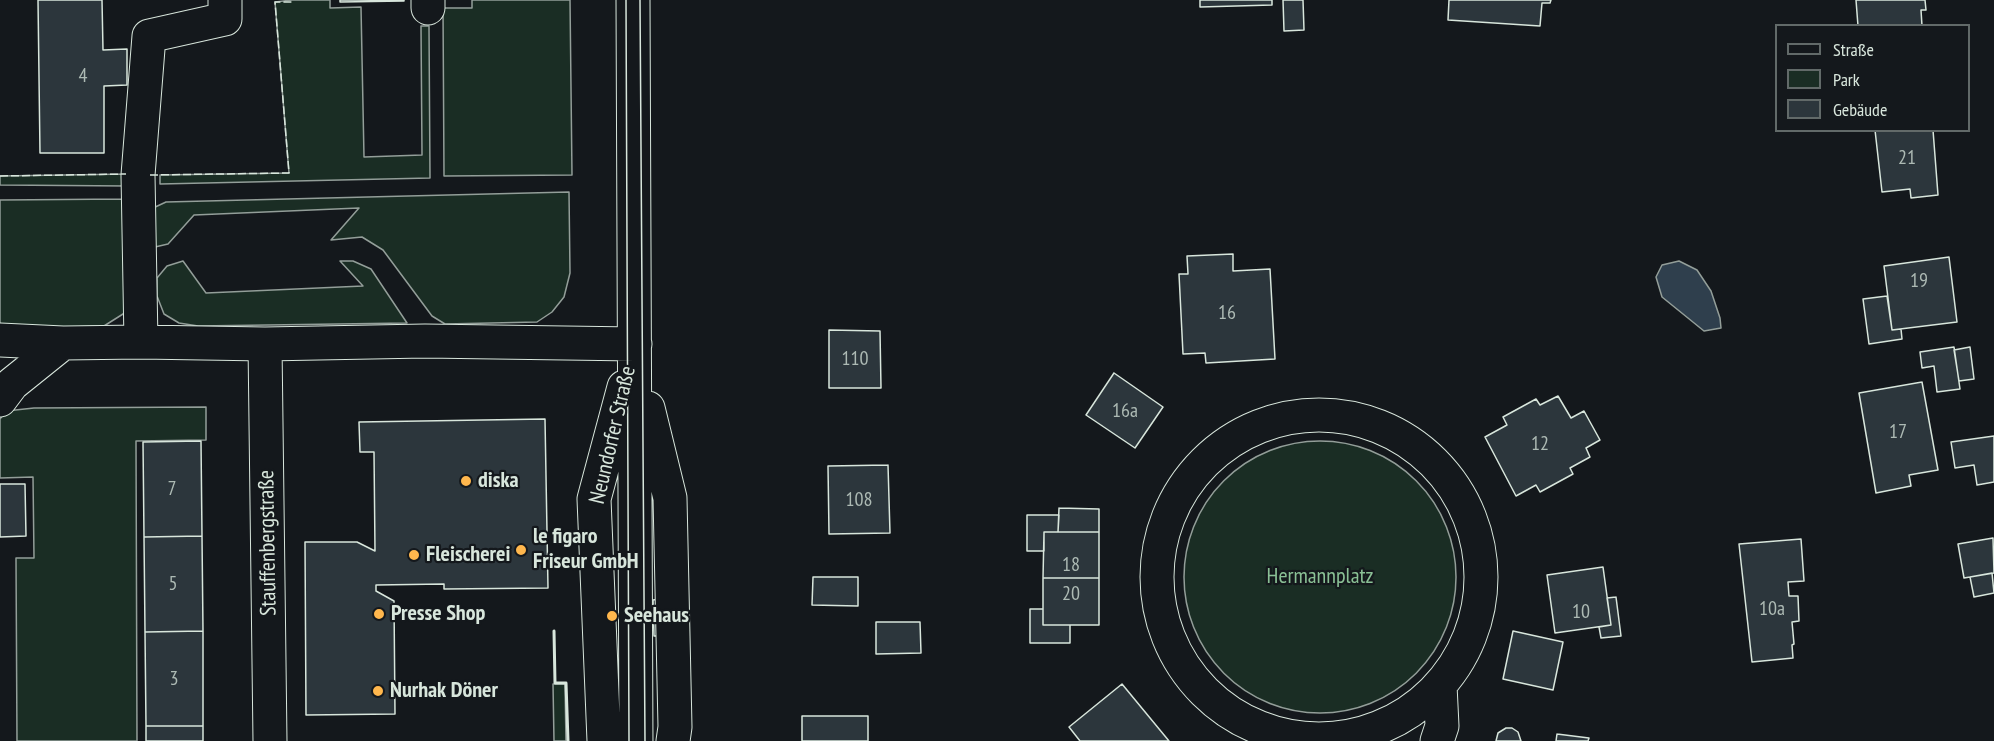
<!DOCTYPE html>
<meta charset="utf-8">
<style>
body{margin:0}
#map{position:relative;width:1994px;height:741px;overflow:hidden;background:#14181c;font-family:"PT Sans Narrow",sans-serif}
canvas{display:block}
.legend{position:absolute;left:1775px;top:24px;width:195px;height:108px;box-sizing:border-box;background:#14181c;border:2px solid #626a69;margin:0;padding:8px 10px;list-style:none;font-size:18px;color:#d8e6dc}
.legend li{display:flex;align-items:center;gap:12px;height:30px}
.legend b{width:30px;border:2px solid #626a69}
</style>
<div id="map">
<canvas width="1994" height="741"></canvas>
<ul class="legend">
<li><b style="height:8px;background:#14181c"></b>Straße</li>
<li><b style="height:16px;background:#1a2d24"></b>Park</li>
<li><b style="height:16px;background:#2c363c"></b>Gebäude</li>
</ul>
</div>
<script>
const c = document.querySelector('canvas').getContext('2d');
c.lineJoin = 'round';
function fill(path, color) { c.fillStyle = color; c.fill(path, 'evenodd'); }
const toPath = rows => new Path2D(rows.map(r => 'M' + r).join(''));
function strokePath(path, color, width, dash) { c.strokeStyle = color; c.lineWidth = width; c.lineCap = dash ? 'butt' : 'round'; c.setLineDash(dash || []); c.stroke(path); }
function write(font, color, halo, rows, align = 'center') {
  c.font = font + ' "PT Sans Narrow",sans-serif'; c.lineWidth = 4.5; c.setLineDash([]); c.textBaseline = 'middle'; c.strokeStyle = halo; c.fillStyle = color; for (const [text, x, y, turn = 0] of rows) {
    c.save(); c.translate(x, y); c.rotate((+turn || 0) * Math.PI / 180); c.textAlign = isNaN(turn) ? turn : align; if (halo) c.strokeText(text, 0, 0); c.fillText(text, 0, 0); c.restore();
  }
}
const green = toPath([
 [292,0,330,0,330,8,361,7,364,157,422,155,421,26,429,26,430,178,160,184,160,175,289,173,275,2,292,0],
 [472,0,570,0,572,175,444,176,443,8,472,8,472,0],
 [129,174,129,186,0,185,0,176,129,174],
 [569,192,570,273,564,297,552,312,537,322,445,324,432,316,383,250,362,237,331,240,359,208,194,215,168,244,155,247,151,209,166,202,569,192],
 [125,199,135,298,123,314,104,326,0,329,0,200,125,199],
 [183,261,206,293,363,286,340,261,353,261,371,269,407,323,198,326,179,323,164,314,157,296,157,278,167,266,183,261],
 [206,407,206,440,136,441,137,741,17,741,16,558,34,558,33,477,0,478,0,419,6,411,34,408,206,407],
 '1184 577a136 136 0 1 1 272 0a136 136 0 1 1-272 0Z',
 [553,684,565,684,566,741,554,741,553,684]
]);
fill(green, '#1a2d24');
strokePath(green, '#939e99', 1.5);
const water = toPath([
 [1679,261,1697,270,1711,291,1720,318,1721,328,1704,331,1662,297,1656,277,1662,265,1679,261]
]);
fill(water, '#2f3f4d');
strokePath(water, '#939e99', 1.5);
const building = toPath([
 [38,0,102,0,103,50,127,49,127,85,104,86,104,153,40,153,38,0],
 [340,0,404,0,404,1,340,2,340,0],
 [1200,0,1272,0,1272,5,1200,7,1200,0],
 [1283,0,1303,0,1304,30,1284,31,1283,0],
 [1449,0,1551,0,1550,3,1542,3,1540,26,1448,20,1449,0],
 [1856,0,1925,0,1926,10,1921,10,1922,26,1858,26,1856,0],
 [1875,130,1933,130,1938,195,1911,198,1910,189,1882,192,1875,130],
 [1233,254,1233,271,1270,269,1275,359,1206,363,1205,353,1183,354,1179,274,1188,274,1187,256,1233,254],
 [1949,257,1957,322,1892,330,1884,266,1949,257],
 [1887,296,1892,330,1901,329,1902,339,1869,344,1863,299,1887,296],
 [829,330,880,331,881,388,829,388,829,330],
 [1954,347,1960,389,1937,392,1934,366,1922,368,1920,352,1954,347],
 [1970,347,1974,379,1959,381,1954,350,1970,347],
 [1114,373,1163,407,1135,448,1086,415,1114,373],
 [1922,382,1938,470,1909,475,1911,486,1876,493,1859,393,1922,382],
 [1558,396,1571,418,1584,411,1600,440,1586,448,1590,457,1570,468,1573,474,1540,492,1536,485,1516,496,1485,437,1507,425,1503,417,1536,399,1540,405,1558,396],
 [545,419,548,588,444,589,444,584,376,585,376,591,394,601,395,714,306,715,305,542,357,542,375,551,374,452,360,452,359,422,545,419],
 [1994,436,1994,482,1977,485,1974,465,1955,468,1951,442,1994,436],
 [201,441,202,536,144,537,143,442,201,441],
 [888,465,890,533,829,534,828,466,888,465],
 [0,484,25,484,26,536,0,537,0,484],
 [1059,508,1099,509,1099,532,1058,532,1059,508],
 [1027,515,1059,515,1058,532,1044,532,1044,551,1027,551,1027,515],
 [1044,532,1099,532,1099,578,1043,578,1044,532],
 [202,536,203,631,145,632,144,537,202,536],
 [1993,538,1994,573,1964,578,1958,544,1993,538],
 [1801,539,1804,581,1788,582,1789,596,1798,596,1799,621,1792,622,1794,644,1792,645,1793,658,1752,662,1739,544,1801,539],
 [1603,567,1611,625,1555,633,1547,575,1603,567],
 [1992,573,1994,593,1974,597,1970,577,1992,573],
 [813,577,858,577,858,606,812,605,813,577],
 [1043,578,1099,578,1099,625,1043,625,1043,578],
 [1616,597,1621,636,1601,638,1599,627,1611,625,1607,598,1616,597],
 [660,599,661,636,654,636,653,600,660,599],
 [1030,609,1043,609,1043,625,1070,625,1070,643,1030,643,1030,609],
 [876,622,920,622,921,653,876,654,876,622],
 [203,631,203,726,146,726,145,632,203,631],
 [1513,631,1563,642,1553,690,1503,679,1513,631],
 [1122,684,1169,741,1080,741,1069,727,1122,684],
 [802,716,868,716,868,741,802,741,802,716],
 [146,726,203,726,203,741,146,741,146,726],
 [1506,728,1512,728,1518,732,1521,741,1496,741,1498,733,1506,728],
 [1557,734,1589,738,1588,741,1556,741,1557,734]
]);
fill(building, '#2c363c');
strokePath(building, '#d8e6dc', 1.5);
const minor = toPath([
 [633,0,636,741],
 [428,8,428,0],
 [0,340,63,343,141,342,265,344,425,341,635,344],
 [141,342,138,175,149,36,225,19,225,0],
 [265,344,270,741],
 [0,400,12,384,63,343],
 [648,408,670,498,675,727,673,741],
 '1157 577a162 162 0 1 1 324 0a162 162 0 1 1-324 0Z',
 [604,741,594,499,624,387],
 [1437,741,1442,726,1440,685]
]);
strokePath(minor, '#d8e6dc', 35);
strokePath(minor, '#14181c', 33);
strokePath(toPath([
 [626,0,629,741],
 [640,0,645,741]
]), '#d8e6dc', 1.5);
strokePath(toPath([
 [150,175,289,173,275,2,292,2,292,0],
 [0,176,126,174]
]), '#d8e6dc', 1.5, [8, 3]);
strokePath(toPath([
 [554,631,555,683,566,683,568,741]
]), '#d8e6dc', 3);
for (const [x, y, r, color] of [
 [466,481,6,"#ffb74d"],
 [521,550,6,"#ffb74d"],
 [414,555,6,"#ffb74d"],
 [379,614,6,"#ffb74d"],
 [612,616,6,"#ffb74d"],
 [378,691,6,"#ffb74d"]
]) { const dot = new Path2D(); dot.arc(x, y, r, 0, 2 * Math.PI); c.fillStyle = color; c.fill(dot); strokePath(dot, '#14181c', 2); }
write('20px', '#adbab4', null, [
 ["4",83,76],
 ["21",1907,158],
 ["19",1919,281],
 ["16",1227,313],
 ["110",855,359],
 ["16a",1125,411],
 ["17",1898,432],
 ["12",1540,444],
 ["7",172,489],
 ["108",859,500],
 ["18",1071,565],
 ["5",173,584],
 ["20",1071,594],
 ["10a",1772,609],
 ["10",1581,612],
 ["3",174,679]
]);
write('22px', '#d8e6dc', '#14181c', [
 ["Neundorfer Straße",613,435,-77],
 ["Stauffenbergstraße",268,543,-91]
]);
write('bold 22px', '#d8e6dc', '#14181c', [
 ["diska",478,481],
 ["le figaro",533,537],
 ["Friseur GmbH",533,562],
 ["Fleischerei",426,555],
 ["Presse Shop",391,614],
 ["Seehaus",624,616],
 ["Nurhak Döner",390,691]
], 'left');
write('22px', '#8ac095', '#14181c', [
 ["Hermannplatz",1320,577]
]);
</script>
